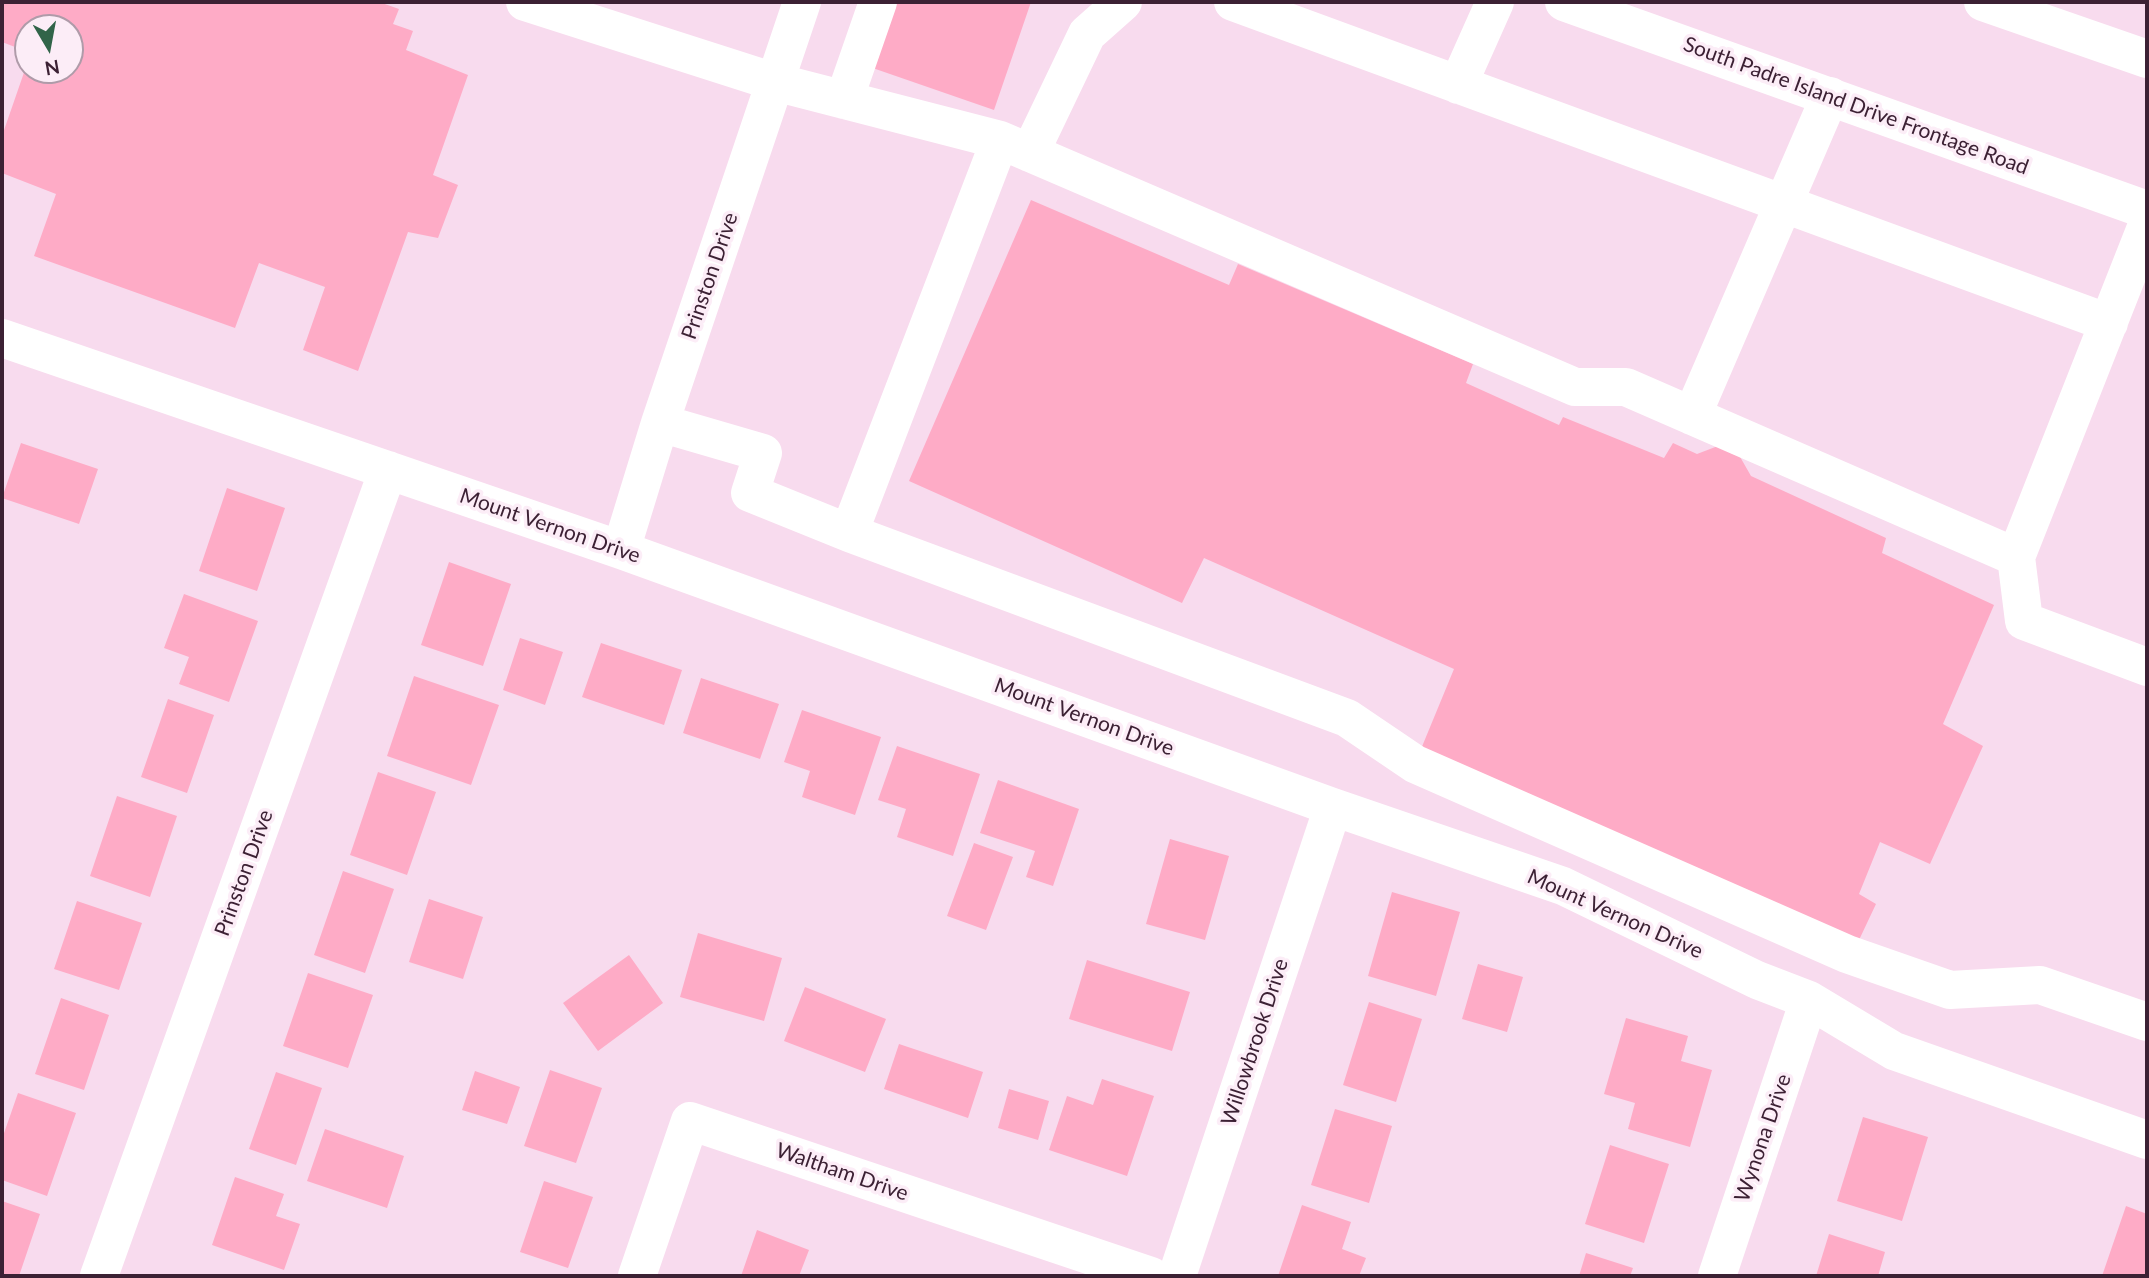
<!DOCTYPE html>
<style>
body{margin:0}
#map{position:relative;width:2149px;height:1278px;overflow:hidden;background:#f8dbee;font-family:Lato,sans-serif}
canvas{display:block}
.frame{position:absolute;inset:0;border:4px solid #3c2134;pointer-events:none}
.north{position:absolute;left:14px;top:14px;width:70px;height:70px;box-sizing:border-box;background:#fcedf7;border:2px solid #af9ba9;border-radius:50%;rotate:170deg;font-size:19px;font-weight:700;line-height:28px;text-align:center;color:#3c2134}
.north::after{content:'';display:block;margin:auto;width:24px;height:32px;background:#316449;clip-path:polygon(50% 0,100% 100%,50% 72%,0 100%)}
</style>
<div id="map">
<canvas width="2149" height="1278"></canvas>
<div class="frame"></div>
<div class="north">N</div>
</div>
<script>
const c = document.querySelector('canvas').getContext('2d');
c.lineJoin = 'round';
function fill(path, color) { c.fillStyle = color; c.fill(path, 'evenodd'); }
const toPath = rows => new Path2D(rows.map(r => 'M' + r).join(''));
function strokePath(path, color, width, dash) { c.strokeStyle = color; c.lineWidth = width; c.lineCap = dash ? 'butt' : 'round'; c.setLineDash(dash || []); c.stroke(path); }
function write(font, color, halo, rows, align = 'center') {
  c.font = font + ' Lato,sans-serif'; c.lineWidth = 7; c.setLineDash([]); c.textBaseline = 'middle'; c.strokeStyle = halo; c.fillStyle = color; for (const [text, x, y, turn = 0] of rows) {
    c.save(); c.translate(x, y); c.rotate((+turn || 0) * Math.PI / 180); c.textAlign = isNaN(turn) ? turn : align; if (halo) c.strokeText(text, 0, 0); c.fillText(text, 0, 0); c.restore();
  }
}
fill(toPath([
 [2,2,379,2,399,9,393,24,413,31,406,50,468,75,433,175,458,185,438,238,408,232,358,371,303,350,325,287,259,263,235,328,34,256,56,194,2,173,2,136,28,61,28,70,70,70,70,28,28,28,28,52,2,42],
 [885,2,1031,2,994,110,864,65],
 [1031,200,1229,285,1238,264,1473,364,1466,383,1559,425,1563,417,1664,458,1673,443,1697,454,1731,441,1751,476,1886,538,1882,553,1994,605,1943,724,1983,746,1930,864,1880,842,1859,894,1876,904,1859,940,1421,749,1454,669,1204,558,1182,603,909,481],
 [21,443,98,469,79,524,2,498],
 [227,488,285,508,257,591,199,571],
 [449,562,511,584,483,666,421,645],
 [184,594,258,621,229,702,179,684,189,657,164,648],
 [520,638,563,652,545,705,503,690],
 [601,643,682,670,664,725,582,697],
 [414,676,499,705,471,785,387,756],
 [701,678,779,704,760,759,683,733],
 [168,699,214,715,187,793,141,777],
 [802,710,881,737,855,815,802,797,810,771,784,762],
 [897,746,980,774,953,856,897,837,906,809,878,800],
 [378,772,436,792,407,875,350,855],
 [998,780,1079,809,1053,886,1026,877,1035,851,980,833],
 [117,796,177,816,150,897,90,876],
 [1170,839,1229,856,1205,940,1146,924],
 [974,843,1013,857,986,930,947,916],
 [343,871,394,889,365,973,314,955],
 [1392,892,1460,912,1436,996,1368,976],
 [429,899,483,917,463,979,409,962],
 [77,901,142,923,119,990,54,969],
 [698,933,782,958,764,1021,680,997],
 [629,955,663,1003,598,1051,563,1003],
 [1087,960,1190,992,1172,1051,1069,1019],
 [1478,964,1523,977,1507,1032,1462,1019],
 [308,973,373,995,348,1068,283,1046],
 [805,987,886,1019,865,1072,784,1041],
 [61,998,109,1015,84,1090,35,1074],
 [1369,1002,1422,1019,1396,1102,1343,1085],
 [1626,1018,1688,1036,1681,1061,1712,1070,1690,1147,1628,1129,1635,1103,1604,1094],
 [899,1044,983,1072,968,1118,884,1089],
 [550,1070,602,1088,576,1163,524,1146],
 [475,1071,520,1087,507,1124,462,1110],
 [276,1072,322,1088,296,1165,249,1149],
 [1102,1079,1154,1096,1127,1176,1049,1150,1067,1096,1093,1105],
 [1009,1089,1049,1101,1038,1140,998,1128],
 [18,1093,76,1113,47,1196,2,1180,2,1139],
 [1335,1109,1392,1126,1369,1203,1311,1185],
 [1863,1117,1928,1137,1902,1221,1837,1201],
 [325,1129,404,1156,387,1208,307,1181],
 [1610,1145,1669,1164,1644,1243,1585,1224],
 [235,1177,284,1194,276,1216,300,1224,284,1270,212,1245],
 [544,1181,593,1197,568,1268,520,1252],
 [2,1201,40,1214,19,1276,2,1276],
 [1302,1205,1351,1222,1342,1249,1366,1258,1359,1276,1278,1276],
 [2126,1206,2147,1214,2147,1276,2102,1276],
 [757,1230,809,1250,799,1276,741,1276],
 [1829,1234,1885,1252,1878,1276,1816,1276],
 [1586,1253,1633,1268,1630,1276,1579,1276]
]), '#feabc6');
strokePath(toPath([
 [525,2,775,82,1000,140,1575,387,1626,387,2016,557,2147,225],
 [1233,2,2109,323],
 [1458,85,1495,2],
 [844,100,878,2],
 [1030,153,1087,34,1123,2],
 [2,338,621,550,1333,807,1563,886,1757,980,1809,1000,1894,1051,2147,1140],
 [1692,416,1830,96],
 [660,423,763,453,750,493,849,533,1000,140],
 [849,533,1347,718,1415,764,1847,954,1950,990,2040,985,2147,1022],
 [621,550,660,423,802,2],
 [2016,557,2024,621,2147,667],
 [99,1276,388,470],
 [637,1276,690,1121,1151,1276],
 [1177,1276,1333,807],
 [1717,1276,1809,1000]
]), '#fff', 38);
strokePath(toPath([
 [1564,2,2147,210]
]), '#fff', 38);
strokePath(toPath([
 [1983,2,2147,59]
]), '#fff', 38);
write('21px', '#3c2134', '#fcedf7', [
 ["South Padre Island Drive Frontage Road",1856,106,20],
 ["Prinston Drive",710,276,-71],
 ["Mount Vernon Drive",550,526,19],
 ["Mount Vernon Drive",1084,717,20],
 ["Prinston Drive",244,873,-70],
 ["Mount Vernon Drive",1615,914,24],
 ["Willowbrook Drive",1255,1042,-72],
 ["Wynona Drive",1763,1138,-71],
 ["Waltham Drive",842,1172,19]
]);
</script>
